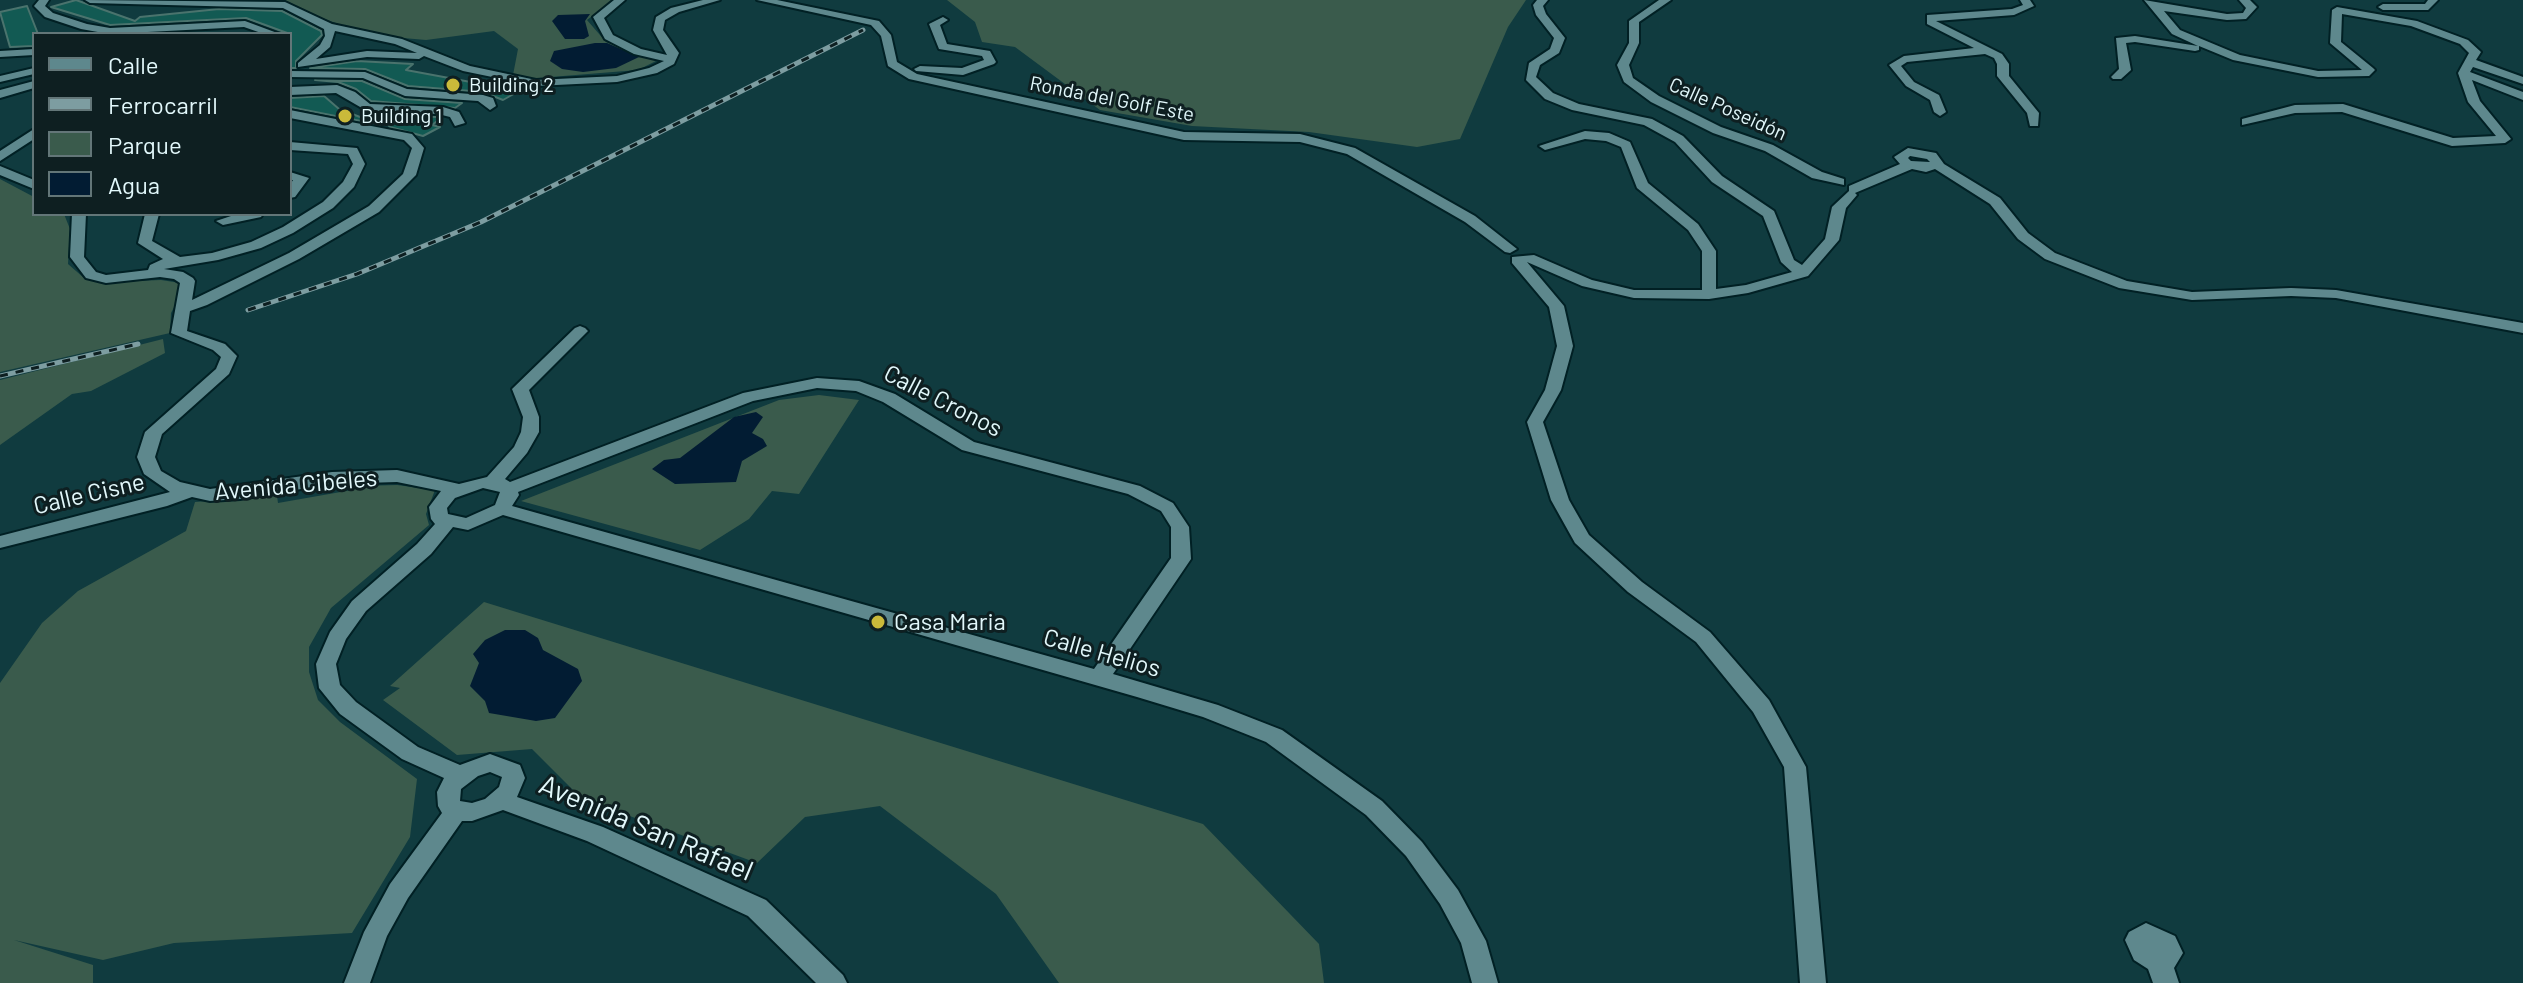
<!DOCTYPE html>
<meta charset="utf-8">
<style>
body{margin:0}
#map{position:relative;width:2523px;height:983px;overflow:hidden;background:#103b3f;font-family:Barlow,sans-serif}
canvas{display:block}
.legend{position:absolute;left:32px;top:32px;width:260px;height:184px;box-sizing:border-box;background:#0e1f21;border:2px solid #637678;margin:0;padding:10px 14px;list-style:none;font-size:24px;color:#e2f8fb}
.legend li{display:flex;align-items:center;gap:16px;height:40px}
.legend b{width:40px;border:2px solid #637678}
</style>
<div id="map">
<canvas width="2523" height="983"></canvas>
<ul class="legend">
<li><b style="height:10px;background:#5e888d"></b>Calle</li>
<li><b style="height:10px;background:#7d9da1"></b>Ferrocarril</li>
<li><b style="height:22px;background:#3a5b4c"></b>Parque</li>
<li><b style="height:22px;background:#021c33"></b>Agua</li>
</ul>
</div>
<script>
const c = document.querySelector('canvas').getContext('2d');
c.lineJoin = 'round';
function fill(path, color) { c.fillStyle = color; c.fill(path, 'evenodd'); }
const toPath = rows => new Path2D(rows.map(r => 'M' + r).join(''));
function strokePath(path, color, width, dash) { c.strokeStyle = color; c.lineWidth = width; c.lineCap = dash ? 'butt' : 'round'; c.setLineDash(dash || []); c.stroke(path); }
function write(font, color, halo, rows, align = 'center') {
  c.font = font + ' Barlow,sans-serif'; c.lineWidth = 6; c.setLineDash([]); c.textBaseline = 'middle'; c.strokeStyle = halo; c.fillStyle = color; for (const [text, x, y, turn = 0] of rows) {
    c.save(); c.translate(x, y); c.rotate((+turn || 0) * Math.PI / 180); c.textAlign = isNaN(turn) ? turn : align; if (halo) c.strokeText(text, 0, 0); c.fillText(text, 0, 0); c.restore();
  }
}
fill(toPath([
 [285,0,613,0,587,20,606,42,656,61,638,70,526,79,513,75,518,49,494,31,426,40,369,35,311,14],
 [947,0,1526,0,1508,27,1460,139,1417,147,1309,132,1192,126,1100,110,1015,47,982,42,975,22],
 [0,179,34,197,34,214,64,214,70,229,68,264,84,278,111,282,161,280,180,283,180,296,171,313,170,333,0,372],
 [163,339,165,353,91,391,72,394,0,445,0,380],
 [819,395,859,400,799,494,772,491,749,519,700,550,521,501,779,400],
 [397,485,435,490,426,514,429,525,331,608,309,647,309,672,318,700,340,722,417,779,410,837,352,933,174,943,103,960,14,940,93,965,93,983,0,983,0,683,42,623,78,591,186,531,195,502,277,496,278,503,352,490,359,486],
 [484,602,1203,824,1319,944,1324,983,1059,983,996,894,880,806,805,817,757,863,581,798,532,749,457,755,383,700,400,688,390,686]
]), '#3a5b4c');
fill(toPath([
 [590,14,585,21,589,36,584,39,565,39,552,21,558,15],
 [595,43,607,43,639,57,616,68,583,72,562,69,550,61,554,51],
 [756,412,763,417,752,433,763,439,767,446,742,461,736,482,675,484,652,469,664,460,680,458,734,417],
 [505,630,525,630,538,638,543,650,578,669,582,681,555,718,536,721,489,713,485,701,470,686,479,663,473,654,485,640]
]), '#021c33');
const building = toPath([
 [76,0,135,21,140,17,219,9,282,11,321,31,322,35,296,61,296,68,290,68,290,34,246,18,110,25,51,7,76,0],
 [27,6,38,34,34,34,34,46,10,47,0,12,27,6],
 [357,61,413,64,406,70,519,91,503,100,483,92,408,86,365,69,310,68,357,61],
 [315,80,362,81,405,99,462,103,455,108,371,101,356,89,338,82,315,80],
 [324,96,339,109,381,125,290,107,290,98,324,96],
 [380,115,438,117,441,118,432,125,440,127,423,136,390,127,380,115]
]);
fill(building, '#125a53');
strokePath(building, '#4a736d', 2);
const minor = toPath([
 [39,0,49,0,45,6,53,13,87,24,110,28,245,21,280,34,264,34,244,27,109,34,81,29,45,17,34,6,39,0],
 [85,0,285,2,332,24,402,39,470,66,536,80,617,76,649,68,664,61,634,54,605,39,593,17,614,0,625,0,604,18,613,35,641,49,667,55,653,30,656,17,671,8,703,0,720,0,679,12,665,20,663,30,679,53,674,64,657,73,617,82,536,86,463,71,424,56,419,59,367,57,298,67,298,63,320,45,325,36,324,29,283,8,90,3,85,0],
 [335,31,395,44,417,53,367,51,316,59,330,47,335,31],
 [757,0,777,0,879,21,891,35,897,62,917,74,1184,132,1300,134,1355,148,1475,216,1517,249,1510,253,1505,252,1465,222,1347,154,1300,142,1184,140,909,79,888,66,881,36,871,25,757,0],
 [1537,0,1548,0,1543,6,1546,14,1565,38,1559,53,1540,65,1536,77,1553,93,1579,104,1652,119,1683,136,1722,176,1774,211,1794,260,1802,265,1825,239,1832,207,1849,191,1849,186,1900,164,1894,157,1908,148,1936,153,1944,164,2000,198,2028,233,2055,253,2127,281,2192,292,2291,288,2336,290,2523,323,2523,333,2336,298,2291,296,2192,300,2119,288,2045,259,2018,239,1990,204,1935,169,1926,172,1912,169,1855,193,1857,195,1846,208,1839,240,1808,276,1748,293,1709,299,1634,298,1582,286,1527,262,1564,306,1573,346,1561,390,1543,422,1569,500,1589,535,1642,582,1710,632,1769,700,1806,767,1826,983,1800,983,1784,767,1753,712,1696,642,1628,592,1575,543,1551,500,1527,422,1545,390,1557,346,1549,307,1512,263,1512,257,1534,255,1592,280,1634,290,1702,290,1702,251,1688,230,1637,188,1621,147,1606,141,1585,139,1545,150,1539,146,1585,131,1609,133,1630,142,1648,183,1698,224,1716,251,1716,289,1746,285,1792,272,1781,262,1763,216,1712,182,1675,142,1644,125,1572,110,1545,99,1526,80,1529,63,1550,49,1554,38,1536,15,1533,5,1537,0],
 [1910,156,1927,159,1930,162,1911,161,1908,158,1910,156],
 [1659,0,1671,0,1639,22,1639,43,1629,65,1633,78,1659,96,1721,127,1773,145,1822,172,1844,179,1844,185,1812,178,1765,151,1713,133,1651,102,1624,82,1617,65,1629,43,1629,21,1659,0],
 [2020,0,2030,0,2034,6,2014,15,1936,21,2002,54,2009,64,2009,76,2039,113,2038,126,2030,126,2027,113,1997,76,1997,64,1994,58,1985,54,1907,62,1901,66,1914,82,1939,95,1946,112,1940,116,1934,112,1930,100,1906,86,1889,65,1904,56,1974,48,1927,24,1927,15,2012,9,2023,5,2020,0],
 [2144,0,2227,14,2243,13,2246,8,2239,0,2250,0,2257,7,2246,19,2227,20,2164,11,2180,30,2240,55,2318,71,2362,70,2330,43,2332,10,2337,7,2417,21,2468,40,2481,52,2476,60,2523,77,2523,84,2473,67,2470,72,2523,92,2523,100,2472,80,2480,101,2511,139,2505,143,2452,146,2342,112,2295,113,2242,125,2242,119,2295,105,2343,104,2453,138,2496,136,2468,102,2458,73,2469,53,2460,44,2411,26,2342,14,2341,42,2373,68,2375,70,2369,76,2318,77,2233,60,2199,46,2199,50,2195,51,2135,42,2126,43,2131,70,2121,79,2113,79,2111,77,2119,69,2116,38,2135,36,2198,46,2172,34,2144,0],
 [2428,0,2438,0,2428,10,2383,10,2378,7,2383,4,2425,4,2428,0],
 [943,17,948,20,940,25,947,44,990,51,996,62,994,64,963,75,916,71,914,69,920,66,962,68,984,60,982,56,939,49,929,24,943,17],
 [34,49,34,55,0,57,0,51,34,49],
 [34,68,34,74,0,82,0,76,34,68],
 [290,71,365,72,407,89,483,95,493,98,496,106,490,110,478,101,405,96,363,78,290,77,290,71],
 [34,81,34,88,0,98,0,90,34,81],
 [337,85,355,92,370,104,443,107,459,112,465,123,455,126,450,117,438,114,367,111,336,93,290,95,290,87,337,85],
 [290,110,412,134,424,148,416,175,379,212,299,259,207,305,190,311,187,331,225,344,237,356,229,374,162,434,155,457,161,471,180,482,210,489,332,472,397,470,459,484,487,477,514,447,521,432,523,417,512,389,575,328,580,326,585,328,588,331,529,390,539,417,539,432,527,453,505,479,510,482,743,393,817,378,859,381,895,394,974,442,1140,486,1173,503,1189,527,1191,559,1113,674,1218,705,1282,730,1382,801,1422,842,1458,890,1486,941,1498,983,1472,983,1461,943,1440,904,1406,856,1366,815,1266,742,1203,717,1137,697,503,515,468,530,453,527,431,554,366,611,346,639,336,664,340,685,356,702,418,747,460,765,490,754,520,765,525,778,517,797,603,827,766,900,843,975,847,983,816,983,748,916,587,841,503,810,472,821,462,821,408,898,387,936,370,983,344,983,364,932,390,884,442,813,438,806,437,792,444,778,402,759,340,714,319,688,316,664,330,632,352,601,417,544,435,524,431,519,429,507,441,491,397,482,332,484,240,499,210,501,192,497,167,506,0,548,0,536,170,492,144,474,137,457,145,432,216,369,221,357,213,350,171,333,180,283,174,279,160,277,106,283,86,278,70,257,72,214,86,214,84,257,96,272,106,275,148,270,150,265,163,259,138,243,145,214,159,214,152,241,180,257,212,253,251,242,283,227,323,202,343,182,353,164,348,154,290,150,290,142,357,148,365,164,354,187,333,208,293,233,261,248,218,260,164,269,183,272,193,278,195,281,192,300,289,253,369,206,403,174,412,148,404,140,290,118,290,110],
 [817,388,856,391,883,402,962,450,1128,494,1161,511,1171,527,1171,558,1094,669,512,506,519,495,518,492,753,401,817,388],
 [483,488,500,492,495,505,466,518,448,514,447,508,455,498,483,488],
 [490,772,502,777,499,787,485,799,472,803,460,801,461,789,478,776,490,772],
 [34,129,34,139,0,161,0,151,34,129],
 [0,166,34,180,34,189,0,175,0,166],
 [290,172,309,178,295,197,290,198,290,185,293,180,290,180,290,172],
 [237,214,263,214,261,217,223,225,216,221,237,214],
 [2146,923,2175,936,2183,953,2174,968,2179,983,2153,983,2148,969,2134,960,2125,940,2129,932,2146,923]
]);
strokePath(minor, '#012024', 4);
fill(minor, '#5e888d');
const rail = toPath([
 [248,310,357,274,481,222,863,30],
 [0,376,138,344]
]);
strokePath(rail, '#7d9da1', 5);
strokePath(rail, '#0e1f21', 3, [8]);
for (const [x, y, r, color] of [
 [453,85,8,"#caba3a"],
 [345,116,8,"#caba3a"],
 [878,622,8,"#caba3a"]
]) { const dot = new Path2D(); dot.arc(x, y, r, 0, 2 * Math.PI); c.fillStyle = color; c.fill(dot); strokePath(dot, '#0e1f21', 3); }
write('20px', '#e2f8fb', '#0e1f21', [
 ["Building 2",469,85],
 ["Building 1",361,116]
], 'left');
write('20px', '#e2f8fb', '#0e1f21', [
 ["Ronda del Golf Este",1112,99,11],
 ["Calle Poseidón",1728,109,24]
]);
write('24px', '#e2f8fb', '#0e1f21', [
 ["Calle Cronos",943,401,27],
 ["Avenida Cibeles",296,485,-5],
 ["Calle Cisne",89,494,-13],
 ["Calle Helios",1102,653,16]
]);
write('24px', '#e2f8fb', '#0e1f21', [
 ["Casa Maria",894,622]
], 'left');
write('28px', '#e2f8fb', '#0e1f21', [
 ["Avenida San Rafael",646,828,23]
]);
</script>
